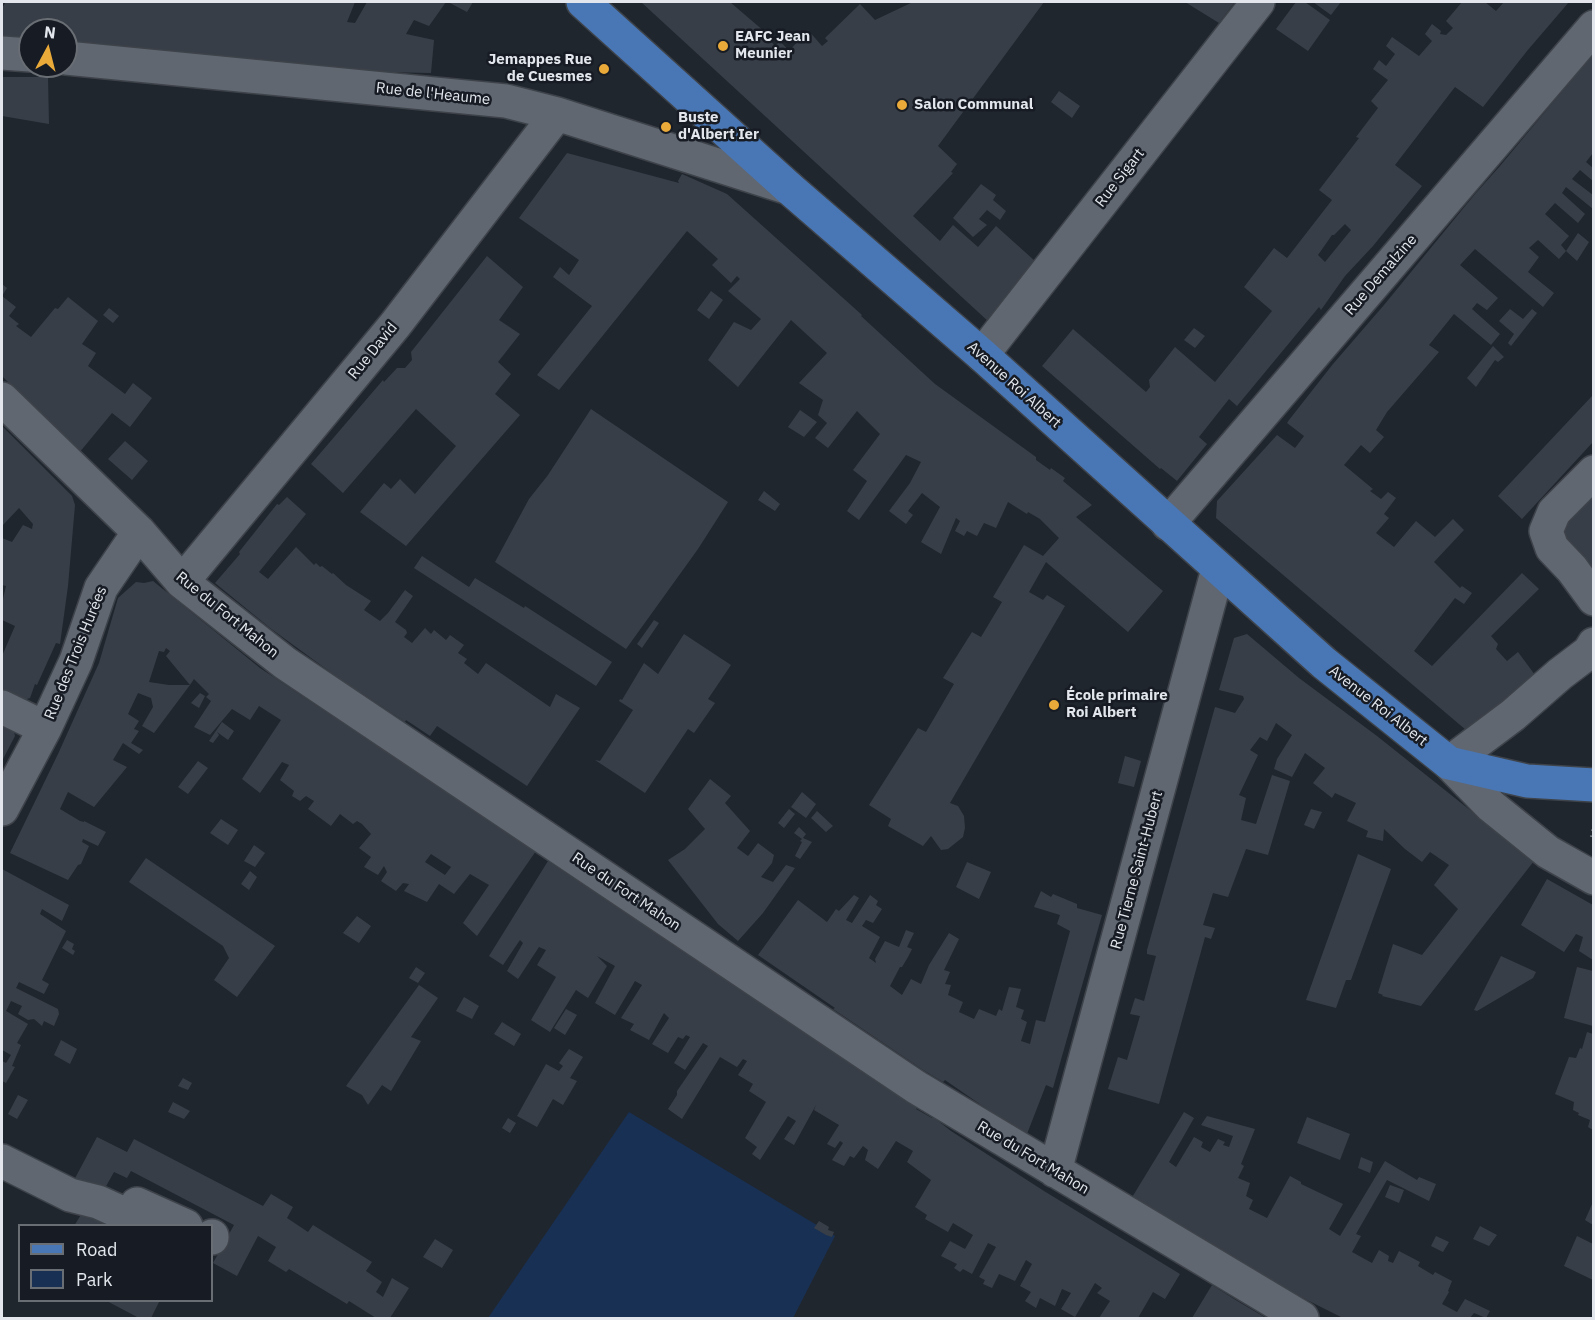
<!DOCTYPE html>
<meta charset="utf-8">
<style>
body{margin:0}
#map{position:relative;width:1595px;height:1320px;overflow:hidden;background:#20262e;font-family:"IBM Plex Sans",sans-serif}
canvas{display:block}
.frame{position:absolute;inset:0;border:3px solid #e3e7ed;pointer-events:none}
.legend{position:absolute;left:18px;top:1224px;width:195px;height:78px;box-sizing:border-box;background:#171c24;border:2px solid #696d74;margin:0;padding:8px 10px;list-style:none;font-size:18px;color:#e3e7ed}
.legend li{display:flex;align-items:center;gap:12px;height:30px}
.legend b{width:30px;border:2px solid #696d74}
.north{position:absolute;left:18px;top:18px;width:60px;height:60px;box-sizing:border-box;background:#171c24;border:2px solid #696d74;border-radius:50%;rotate:7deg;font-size:16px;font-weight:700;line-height:24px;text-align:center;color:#e3e7ed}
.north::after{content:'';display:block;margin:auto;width:21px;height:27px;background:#eaaa39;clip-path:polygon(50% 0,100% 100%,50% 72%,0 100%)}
</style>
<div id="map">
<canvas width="1595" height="1320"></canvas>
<div class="frame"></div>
<ul class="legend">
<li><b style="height:8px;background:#4977b5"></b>Road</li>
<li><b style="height:16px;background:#183053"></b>Park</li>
</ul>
<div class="north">N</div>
</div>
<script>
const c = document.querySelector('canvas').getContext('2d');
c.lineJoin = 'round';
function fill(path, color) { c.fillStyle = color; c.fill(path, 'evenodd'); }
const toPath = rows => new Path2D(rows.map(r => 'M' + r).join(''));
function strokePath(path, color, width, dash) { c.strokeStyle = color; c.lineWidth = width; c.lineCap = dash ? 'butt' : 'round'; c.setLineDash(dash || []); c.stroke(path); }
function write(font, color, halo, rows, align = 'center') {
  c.font = font + ' "IBM Plex Sans",sans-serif'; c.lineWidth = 5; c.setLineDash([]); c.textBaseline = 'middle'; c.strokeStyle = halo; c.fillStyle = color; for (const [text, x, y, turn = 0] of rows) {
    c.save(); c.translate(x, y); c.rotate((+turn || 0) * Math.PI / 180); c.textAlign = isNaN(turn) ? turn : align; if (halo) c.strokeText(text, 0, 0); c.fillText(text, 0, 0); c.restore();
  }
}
fill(toPath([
 [629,1112,835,1236,793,1318,488,1318]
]), '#183053');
fill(toPath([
 [6,2,355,2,347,22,355,23,367,2,446,2,429,26,414,20,406,34,434,40,431,73,380,72,380,73,66,44,66,30,30,30,30,39,2,37,2,8],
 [448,2,473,2,467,12],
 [641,2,730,2,772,38,770,40,775,46,780,41,789,51,808,30,822,46,828,41,825,38,860,4,875,20,913,2,1044,2,938,146,957,164,951,172,953,173,913,216,940,241,953,225,978,247,996,226,1035,261,989,322],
 [1185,2,1235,2,1219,23],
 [1296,2,1305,2,1330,20,1308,51,1276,29],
 [1313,2,1341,2,1331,15],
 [1462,2,1485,2,1496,11,1504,2,1569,2,1527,51,1483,107,1455,87,1395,165,1422,186,1373,246,1345,276,1321,310,1319,307,1237,406,1229,399,1199,437,1207,444,1177,481,1161,468,1160,469,1042,366,1073,329,1146,392,1150,387,1149,380,1175,347,1215,382,1272,311,1244,287,1274,248,1287,258,1332,200,1319,190,1359,138,1356,137,1378,108,1371,101,1388,80,1373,69,1379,60,1386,66,1395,54,1386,46,1392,37,1419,56,1432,41,1425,34,1432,24,1441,31,1440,34,1446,35,1453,28,1446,21],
 [1345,224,1351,230,1325,262,1318,255,1332,235,1334,235],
 [1593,54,1593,153,1586,162,1593,168,1593,181,1580,170,1572,179,1593,195,1593,209,1566,187,1562,193,1585,214,1578,223,1555,203,1545,214,1569,236,1561,245,1566,251,1578,233,1589,242,1577,261,1566,251,1559,259,1538,240,1529,248,1539,257,1528,272,1554,293,1543,307,1475,249,1460,265,1498,298,1487,310,1477,303,1472,309,1500,334,1491,345,1454,314,1429,345,1439,352,1387,412,1376,430,1384,437,1370,453,1361,445,1344,465,1373,489,1370,491,1381,499,1388,492,1396,498,1384,514,1389,518,1376,533,1394,547,1416,521,1435,537,1453,519,1464,530,1434,562,1460,588,1462,586,1472,593,1464,604,1455,598,1414,651,1432,666,1522,573,1539,589,1491,636,1498,644,1496,649,1507,661,1518,652,1538,679,1475,731,1466,730,1216,518,1217,501,1277,435,1295,448,1304,436,1287,423,1289,420,1333,364,1384,305,1475,194,1500,166],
 [2,77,48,77,49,124,2,116],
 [1059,91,1080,106,1072,118,1051,102],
 [567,153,679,183,678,181,682,174,727,194,862,315,861,316,935,384,1036,457,1036,460,1050,470,1051,468,1065,478,1063,481,1092,505,1076,517,1163,591,1128,632,1046,562,1029,592,1043,600,1047,595,1065,606,950,803,958,806,964,816,965,828,963,837,948,849,941,850,931,836,923,846,888,826,891,819,869,805,918,728,926,732,954,684,943,678,972,632,981,637,1002,602,993,597,1024,545,1043,556,1059,538,1040,519,1028,512,1027,514,1008,502,996,528,984,523,977,536,967,531,964,536,955,531,960,521,956,518,941,554,921,542,940,507,922,493,908,511,913,515,906,524,889,511,910,483,921,462,906,455,859,520,847,511,867,481,853,470,880,434,857,411,828,448,815,438,827,423,818,415,823,400,799,383,827,353,791,320,738,387,708,360,734,322,751,330,761,319,728,291,740,279,737,276,731,283,712,265,718,259,687,231,559,390,537,375,592,306,553,277,560,267,569,275,579,260,519,218],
 [981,184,996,195,993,200,1006,211,1000,220,987,210,979,219,987,225,973,237,953,218],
 [487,256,523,287,499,320,520,334,498,362,511,374,495,394,520,415,406,546,360,512,384,483,391,489,400,479,415,494,456,446,416,409,343,493,311,464,383,380,384,382,397,368,405,368,412,360,411,352],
 [2,284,7,288,2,296,16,307,9,316,19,324,16,326,31,337,55,308,58,309,68,297,98,321,82,344,96,353,88,366,125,394,133,383,152,398,130,427,112,413,79,453,2,376],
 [711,291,723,300,709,319,697,310],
 [109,308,119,316,113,323,103,315],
 [1510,309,1523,319,1532,309,1537,313,1511,346,1508,343,1514,334,1499,321],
 [1194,328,1205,336,1195,348,1184,340],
 [1493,346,1504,357,1498,362,1495,360,1476,387,1467,378],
 [1593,395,1593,442,1522,519,1498,496],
 [591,409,728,502,698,549,626,649,495,562,529,499,548,475],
 [800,410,817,422,804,437,788,427],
 [2,426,72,496,75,505,68,586,60,644,56,643,37,685,35,684,30,698,24,700,2,692,2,656,15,626,2,620,2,603,6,586,2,585,2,538,12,542,23,525,32,529,33,524,19,508,3,525,2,523],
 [125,441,148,461,132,480,108,459],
 [764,491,780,504,775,511,758,500],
 [287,497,306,514,259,572,268,579,296,547,314,565,316,563,320,567,322,566,332,574,333,573,346,585,371,601,364,610,380,621,388,613,405,590,413,596,395,622,406,630,407,633,404,637,412,643,425,628,431,634,434,630,446,640,450,635,464,645,458,653,467,659,464,663,478,674,486,663,550,707,556,694,580,708,527,786,437,726,430,736,406,720,405,722,360,692,359,693,270,628,215,583,240,554,239,552,277,504,279,505],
 [1593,497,1593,574,1550,539],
 [422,556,469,587,475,578,524,608,525,606,612,662,596,686,414,568],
 [153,581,260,668,536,851,477,936,463,923,489,885,470,874,454,894,439,884,427,902,404,891,409,884,403,883,396,891,381,881,387,872,384,866,378,875,364,867,371,857,359,848,371,834,362,824,357,821,353,824,340,814,331,826,308,809,314,801,306,796,300,801,292,796,294,791,280,780,289,765,282,762,260,793,242,779,281,720,259,706,250,720,232,709,210,735,194,727,211,701,206,697,209,694,194,679,190,685,166,656,170,651,166,648,164,652,159,651,149,682,169,685,190,685,154,733,142,726,153,707,151,698,138,693,128,714,139,721,134,729,139,731,131,743,143,750,139,754,123,743,113,760,127,767,94,807,68,792,60,809,80,821,84,822,84,821,106,832,98,846,83,839,82,842,89,846,81,864,78,865,68,880,10,853,58,754,99,663,118,598,136,582,144,583],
 [431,854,451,867,445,875,425,862],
 [654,620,659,623,642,648,637,644],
 [684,634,731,665,708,699,715,703,694,733,688,729,645,793,595,760,600,761,633,710,619,701,620,699,622,700,644,663,658,674],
 [1247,634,1299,678,1377,736,1534,861,1421,1006,1382,996,1383,995,1378,993,1393,944,1422,955,1458,909,1434,885,1449,865,1430,852,1422,862,1405,849,1384,829,1383,841,1366,837,1368,831,1347,821,1356,803,1335,793,1332,798,1313,783,1325,768,1305,753,1292,777,1274,769,1277,759,1292,735,1276,723,1267,741,1260,737,1250,750,1258,755,1239,795,1246,798,1241,820,1256,824,1272,775,1290,781,1268,855,1246,849,1228,897,1213,893,1203,925,1215,928,1211,939,1205,937,1159,1104,1108,1089,1118,1057,1127,1060,1140,1016,1130,1014,1135,998,1144,1001,1156,956,1147,954,1147,950,1215,707,1235,713,1244,699,1243,696,1219,690,1234,638],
 [200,693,205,696,199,708,191,703],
 [2,722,13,727,15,736,2,761],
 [222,722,234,731,228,740,217,732,219,735,213,743,209,741],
 [1125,756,1141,761,1134,787,1118,783],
 [198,761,208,768,188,794,178,787],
 [710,779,731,796,725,803,750,831,737,848,748,856,758,843,774,855,772,863,761,877,773,882,786,865,795,868,763,913,738,941,718,924,668,860,685,849,705,829,688,809],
 [802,792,816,804,806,818,791,807],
 [789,809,795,814,784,828,778,823],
 [1311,809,1322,812,1314,829,1304,825],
 [817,811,833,826,826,832,811,818],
 [221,819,238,830,228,845,210,833],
 [799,827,806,834,803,838,812,842,800,859,795,856,802,842,800,841,802,839,794,833],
 [254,845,265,853,255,867,244,861],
 [1358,854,1391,869,1351,980,1346,980,1336,1008,1306,1000],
 [146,858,275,946,237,997,214,980,229,958,223,946,129,882],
 [548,861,919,1105,916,1109,932,1118,933,1117,951,1131,1044,1191,1180,1274,1165,1299,1153,1292,1138,1318,1099,1318,1110,1301,1097,1293,1102,1288,1095,1283,1075,1317,1061,1309,1071,1293,1062,1289,1055,1306,1040,1298,1036,1308,1025,1301,1031,1292,1020,1286,1032,1264,1026,1260,1015,1281,999,1274,992,1288,983,1284,985,1280,979,1277,996,1247,988,1243,972,1274,963,1269,960,1272,954,1268,957,1264,941,1256,950,1241,965,1249,973,1235,953,1223,948,1232,925,1219,927,1215,915,1207,931,1180,907,1162,913,1151,896,1141,878,1169,865,1160,868,1150,863,1146,854,1158,850,1156,844,1166,832,1160,843,1143,840,1141,835,1148,827,1144,839,1125,814,1110,816,1105,794,1145,784,1139,796,1121,788,1116,760,1160,752,1154,757,1147,745,1138,766,1102,749,1091,753,1084,738,1075,747,1061,743,1059,737,1067,720,1057,682,1119,668,1109,677,1095,677,1091,708,1046,703,1043,685,1070,674,1063,690,1037,686,1035,683,1039,678,1037,668,1053,652,1044,669,1018,664,1013,649,1040,630,1030,634,1024,621,1018,642,985,635,981,615,1015,595,1003,615,966,597,956,607,966,588,998,576,990,550,1032,531,1020,556,977,537,965,546,950,539,947,518,979,507,971,523,943,520,940,503,965,489,956],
 [967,862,991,872,979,899,956,887],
 [2,869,69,905,62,921,42,909,40,914,66,931,42,980,49,984,44,994,19,982,16,988,58,1009,59,1014,54,1026,44,1021,42,1026,34,1019,28,1020,18,1014,22,1006,11,1001,6,1011,28,1024,17,1043,21,1045,12,1066,15,1067,6,1083,2,1081,2,1061,6,1063,11,1055,2,1050],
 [250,871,257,877,249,890,241,884],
 [1547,879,1593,905,1593,960,1579,951,1583,937,1576,934,1564,952,1521,925],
 [1041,891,1051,897,1053,894,1077,904,1077,908,1102,915,1053,1088,1046,1085,1027,1134,1010,1125,945,1080,943,1082,923,1070,833,1009,835,1008,758,955,798,900,827,922,836,909,839,911,854,895,859,898,846,920,852,923,870,895,878,901,876,905,882,909,873,923,866,920,862,926,880,937,869,958,876,963,875,959,885,941,899,947,906,930,914,933,907,947,912,949,908,957,902,967,900,967,890,986,902,995,911,979,921,984,929,965,949,933,959,939,944,970,950,972,945,984,951,985,948,995,963,1002,959,1012,974,1019,979,1009,996,1016,999,1009,1002,1011,1009,987,1021,989,1016,1007,1024,1010,1021,1019,1027,1022,1021,1041,1030,1044,1036,1020,1045,1022,1070,931,1057,924,1060,915,1034,907],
 [357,916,371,926,359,943,343,933],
 [67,940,74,944,72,949,75,951,73,955,62,948],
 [1501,956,1536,972,1533,978,1477,1011,1474,1010],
 [416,967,425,973,418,983,409,978],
 [1577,967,1593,971,1593,1026,1564,1018],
 [419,985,438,998,411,1037,421,1041,391,1091,382,1085,368,1105,362,1095,346,1086],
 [464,997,479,1006,472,1019,456,1011],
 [566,1009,577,1015,565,1035,554,1028],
 [502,1022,521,1034,514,1046,494,1034],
 [1587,1032,1593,1034,1593,1130,1588,1127,1590,1120,1578,1115,1579,1113,1573,1110,1574,1102,1555,1094,1569,1057,1576,1058,1580,1048,1582,1049],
 [61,1040,77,1049,70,1064,54,1055],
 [569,1049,583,1057,570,1078,577,1081,563,1105,553,1099,537,1127,517,1116,546,1064,559,1071,563,1066,559,1063],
 [183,1078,192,1083,188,1090,178,1086],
 [18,1095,28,1100,17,1119,8,1114],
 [173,1102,190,1111,184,1119,168,1112],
 [1184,1112,1194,1118,1169,1162,1176,1167,1194,1137,1203,1142,1201,1147,1210,1152,1218,1139,1225,1142,1223,1145,1229,1147,1233,1136,1201,1125,1207,1116,1255,1129,1241,1164,1244,1166,1238,1178,1250,1183,1246,1196,1253,1200,1249,1209,1267,1218,1290,1176,1301,1182,1301,1184,1343,1204,1329,1229,1340,1236,1385,1161,1417,1180,1419,1177,1436,1184,1429,1201,1387,1180,1356,1234,1361,1236,1352,1252,1372,1263,1379,1250,1389,1256,1388,1261,1393,1263,1399,1251,1420,1262,1418,1266,1433,1275,1435,1272,1452,1281,1448,1291,1449,1292,1442,1304,1457,1312,1465,1299,1490,1311,1486,1318,1474,1313,1470,1318,1343,1318,1255,1274,1131,1199],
 [1307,1117,1350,1134,1340,1160,1297,1143],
 [508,1118,516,1123,510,1133,502,1128],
 [97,1137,127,1152,134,1139,263,1206,271,1194,293,1207,287,1218,308,1232,313,1225,372,1262,366,1271,382,1282,376,1292,383,1297,392,1278,409,1288,390,1318,376,1318,349,1301,347,1304,289,1269,286,1272,268,1261,276,1247,258,1236,237,1276,213,1263,234,1225,131,1171,127,1178,114,1172,100,1197,73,1182],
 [1361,1157,1373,1162,1370,1173,1358,1168],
 [1390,1185,1404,1190,1399,1203,1385,1197],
 [1593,1202,1593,1225,1585,1220],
 [87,1205,108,1218,104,1226,74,1226],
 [819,1221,829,1227,828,1230,834,1232,832,1237,826,1235,814,1228],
 [1480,1226,1497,1235,1489,1246,1473,1239],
 [1436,1236,1449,1242,1443,1252,1431,1246],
 [1577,1236,1593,1244,1593,1280,1564,1266],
 [435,1239,453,1250,442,1268,423,1257],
 [1212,1285,1239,1302,1266,1318,1192,1318],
 [105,1300,160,1300,151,1318,139,1318]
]), '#383e47');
const minor = toPath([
 [2,53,30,55],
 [66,58,506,101,557,114,789,188],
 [982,355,1258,2],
 [2,399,139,532,182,582,285,663,916,1087,1302,1318],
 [1594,472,1554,512,1546,531,1552,548,1572,569,1594,599],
 [1168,524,1594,27],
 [182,582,395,325,557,114],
 [1594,644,1589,652,1560,674,1513,715,1449,763,1491,806,1548,852,1594,878],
 [2,707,45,728],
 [2,809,45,728,76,661,101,588,139,532],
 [2,1161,70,1195,98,1202,131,1217,126,1226],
 [1055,1171,1218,569],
 [131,1217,137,1204,186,1226],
 [212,1236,212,1238]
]);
const major = toPath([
 [583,2,789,188,982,355,1324,663,1449,763,1527,781,1594,785]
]);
strokePath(minor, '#3e434a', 36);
strokePath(major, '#3e434a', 36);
strokePath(toPath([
 [1592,837,1594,826]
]), '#7b8087', 4, [1.5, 4.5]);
strokePath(minor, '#606771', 33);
strokePath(major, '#4977b5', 33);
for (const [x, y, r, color] of [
 [723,46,6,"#eaaa39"],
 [604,69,6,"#eaaa39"],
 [902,105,6,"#eaaa39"],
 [666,127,6,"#eaaa39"],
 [1054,705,6,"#eaaa39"]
]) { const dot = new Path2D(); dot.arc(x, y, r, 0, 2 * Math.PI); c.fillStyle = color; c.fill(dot); strokePath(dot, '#171c24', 2); }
write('bold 15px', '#e3e7ed', '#171c24', [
 ["EAFC Jean",735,37],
 ["Meunier",735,54],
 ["Jemappes Rue",592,60,"right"],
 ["de Cuesmes",592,77,"right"],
 ["Salon Communal",914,105],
 ["Buste",678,118],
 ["d'Albert Ier",678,135],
 ["École primaire",1066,696],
 ["Roi Albert",1066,713]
], 'left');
write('15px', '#e3e7ed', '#171c24', [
 ["Rue de l'Heaume",433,94,6],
 ["Rue Sigart",1120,178,-52],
 ["Rue Demalzine",1381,275,-49],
 ["Rue David",373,351,-51],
 ["Avenue Roi Albert",1014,385,42],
 ["Rue du Fort Mahon",227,615,39],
 ["Rue des Trois Hurées",76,653,-68],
 ["Avenue Roi Albert",1378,706,38],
 ["Rue Tierne Saint-Hubert",1137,870,-75],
 ["Rue du Fort Mahon",626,892,34],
 ["Rue du Fort Mahon",1033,1158,31]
]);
</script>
